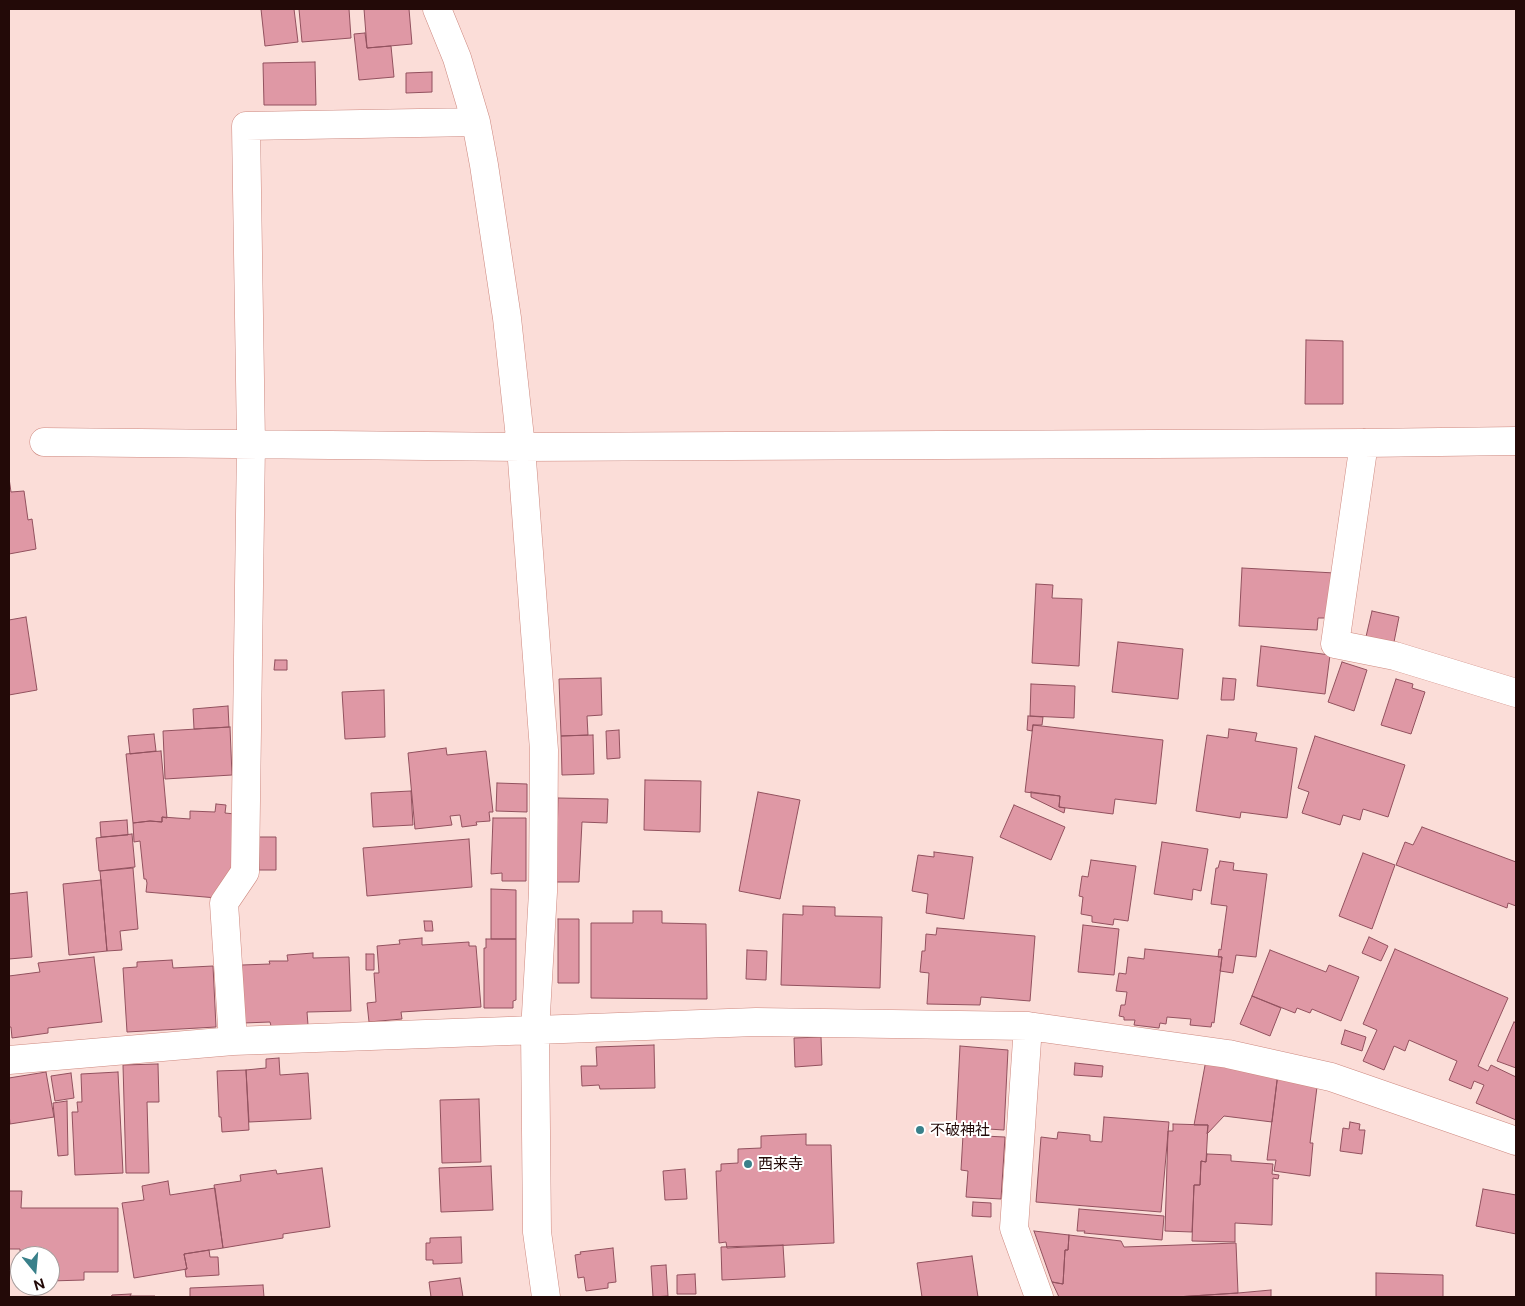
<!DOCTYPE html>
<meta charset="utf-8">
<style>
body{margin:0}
#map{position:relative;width:1525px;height:1306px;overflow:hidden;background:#fbddd8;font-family:"Public Sans",sans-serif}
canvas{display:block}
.frame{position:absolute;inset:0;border:10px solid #230a08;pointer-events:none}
.north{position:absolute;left:10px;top:1246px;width:50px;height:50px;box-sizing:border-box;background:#fff;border:1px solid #a79d9c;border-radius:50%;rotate:163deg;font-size:14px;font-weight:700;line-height:20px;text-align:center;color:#230a08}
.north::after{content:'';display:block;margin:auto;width:18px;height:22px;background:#39808a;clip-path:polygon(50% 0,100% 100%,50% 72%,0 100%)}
</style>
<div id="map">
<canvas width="1525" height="1306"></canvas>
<div class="frame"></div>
<div class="north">N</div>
</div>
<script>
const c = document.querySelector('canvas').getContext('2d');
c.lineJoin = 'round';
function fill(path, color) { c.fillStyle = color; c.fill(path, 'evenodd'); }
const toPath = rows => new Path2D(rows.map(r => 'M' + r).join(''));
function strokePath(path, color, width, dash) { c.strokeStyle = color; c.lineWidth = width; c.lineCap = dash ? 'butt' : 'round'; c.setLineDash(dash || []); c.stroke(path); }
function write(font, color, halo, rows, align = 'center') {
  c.font = font + ' "Public Sans","Noto Sans JP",sans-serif'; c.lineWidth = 4; c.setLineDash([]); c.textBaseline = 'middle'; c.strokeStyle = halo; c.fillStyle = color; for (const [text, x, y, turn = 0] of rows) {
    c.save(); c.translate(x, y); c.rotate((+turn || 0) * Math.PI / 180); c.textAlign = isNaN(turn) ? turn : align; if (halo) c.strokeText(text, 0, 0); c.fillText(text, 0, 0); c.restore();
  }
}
const building = toPath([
 [261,9,294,9,298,42,265,46,261,9],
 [299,9,349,9,351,38,302,42,299,9],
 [364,9,409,9,412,44,367,48,364,9],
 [365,33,367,48,391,46,394,77,359,80,354,34,365,33],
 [315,62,316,105,264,105,263,63,315,62],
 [432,72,432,92,406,93,406,73,432,72],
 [1306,340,1343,341,1343,404,1305,404,1306,340],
 [9,478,11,492,24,491,28,520,32,519,36,549,9,554,9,478],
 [1242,568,1335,573,1326,618,1318,618,1317,630,1239,626,1242,568],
 [1036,584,1053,585,1052,598,1082,599,1079,666,1032,663,1036,584],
 [1372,611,1399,617,1393,647,1365,641,1372,611],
 [26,617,37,690,9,695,9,620,26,617],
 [1118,642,1183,649,1178,699,1112,692,1118,642],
 [1261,646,1330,655,1325,694,1257,686,1261,646],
 [275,660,287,660,287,670,274,670,275,660],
 [1342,662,1367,670,1354,711,1328,702,1342,662],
 [601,678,602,715,587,716,588,735,561,736,559,679,601,678],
 [1223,678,1236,679,1234,700,1221,700,1223,678],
 [1396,679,1413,684,1412,688,1425,692,1411,734,1381,725,1396,679],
 [1031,684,1075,686,1074,718,1030,716,1031,684],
 [384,690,385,737,345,739,342,692,384,690],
 [228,706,229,727,194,729,193,709,228,706],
 [1028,716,1043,717,1042,725,1033,725,1032,731,1027,730,1028,716],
 [1033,725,1163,740,1156,804,1115,799,1113,814,1059,807,1060,796,1025,792,1033,725],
 [230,727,232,775,165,779,163,731,230,727],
 [1229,729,1257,733,1255,741,1297,748,1287,818,1241,812,1240,818,1196,811,1207,735,1228,738,1229,729],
 [619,730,620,758,607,759,606,731,619,730],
 [154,734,156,751,130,754,128,736,154,734],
 [593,735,594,774,562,775,561,736,593,735],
 [1315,736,1405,765,1388,817,1363,809,1360,820,1343,815,1340,825,1302,813,1309,792,1298,788,1315,736],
 [446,748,447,755,486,751,493,812,489,812,490,821,476,822,477,825,462,827,460,815,450,816,452,825,415,829,408,753,446,748],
 [161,751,167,818,162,817,162,822,150,821,133,823,126,754,161,751],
 [645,780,701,781,700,832,644,830,645,780],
 [497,783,527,784,527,812,496,811,497,783],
 [411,791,413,825,373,827,371,793,411,791],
 [758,792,800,800,780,899,739,891,758,792],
 [1031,792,1060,796,1059,807,1065,808,1064,813,1031,797,1031,792],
 [558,798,608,799,607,823,582,822,579,882,556,882,558,798],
 [216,804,226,805,225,813,235,814,233,888,218,887,217,898,146,892,147,883,146,879,144,879,140,841,134,842,133,823,150,821,162,822,162,817,190,819,190,811,215,812,216,804],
 [1014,805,1065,827,1051,860,1000,837,1014,805],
 [493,818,526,818,526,881,502,881,502,873,491,874,493,818],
 [127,820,128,835,101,837,100,822,127,820],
 [1422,827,1516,862,1516,906,1508,903,1507,908,1396,865,1405,842,1413,845,1422,827],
 [132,834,135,867,99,871,96,838,132,834],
 [259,837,276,837,276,870,259,870,259,837],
 [469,839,472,887,367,896,363,848,469,839],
 [1162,842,1208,849,1201,891,1193,889,1192,900,1154,894,1162,842],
 [934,852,973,857,964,919,926,913,928,894,912,891,918,855,934,857,934,852],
 [1363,853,1395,865,1372,929,1339,916,1363,853],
 [1091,860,1136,866,1128,921,1114,919,1113,925,1092,922,1092,916,1081,914,1083,897,1079,896,1082,876,1088,877,1091,860],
 [1220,861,1234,863,1233,870,1267,874,1256,957,1236,955,1233,973,1220,971,1222,957,1218,957,1219,949,1221,950,1227,906,1211,904,1216,868,1218,868,1220,861],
 [133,868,138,929,120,931,122,950,107,951,100,871,133,868],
 [101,880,107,951,69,955,63,884,101,880],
 [491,889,516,890,516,939,491,939,491,889],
 [27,892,32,957,9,959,9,894,27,892],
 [803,906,835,907,835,916,882,917,880,988,781,985,783,914,803,915,803,906],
 [633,911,662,911,662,923,706,924,707,999,591,998,591,923,633,923,633,911],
 [558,919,579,919,579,983,558,983,558,919],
 [424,921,432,921,433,931,425,931,424,921],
 [1083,925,1119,929,1114,975,1078,972,1083,925],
 [937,928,1035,936,1030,1001,981,997,980,1005,927,1004,929,973,920,972,922,951,925,951,926,934,936,935,937,928],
 [1369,937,1388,946,1381,961,1362,953,1369,937],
 [422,938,422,945,469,942,469,946,476,946,481,1007,401,1012,402,1019,369,1022,367,1003,376,1002,374,973,379,973,377,946,400,944,399,940,422,938],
 [486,939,516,939,516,1000,513,1001,513,1008,484,1008,484,948,486,948,486,939],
 [1145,949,1222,957,1214,1023,1212,1022,1211,1027,1190,1025,1191,1019,1167,1017,1166,1024,1160,1023,1159,1028,1134,1025,1135,1020,1124,1020,1124,1017,1119,1016,1121,1005,1125,1005,1127,992,1116,991,1119,973,1126,974,1128,957,1144,959,1145,949],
 [1395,949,1508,998,1478,1066,1488,1071,1491,1065,1516,1077,1516,1120,1476,1103,1484,1085,1474,1081,1471,1089,1449,1080,1457,1061,1409,1040,1405,1051,1394,1046,1384,1070,1363,1061,1377,1030,1363,1024,1395,949],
 [747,950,767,951,766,980,746,979,747,950],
 [1270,950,1326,972,1329,965,1359,977,1341,1021,1312,1009,1310,1013,1297,1008,1295,1013,1252,996,1270,950],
 [313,953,313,958,349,957,351,1011,307,1012,308,1025,271,1026,270,1022,243,1023,242,965,270,964,269,961,288,961,287,955,313,953],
 [366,954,374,954,374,970,366,970,366,954],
 [94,957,102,1022,48,1028,48,1033,12,1038,11,1027,9,1027,9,976,40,972,38,963,94,957],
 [172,960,173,968,213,966,216,1027,127,1032,123,968,137,967,137,962,172,960],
 [1252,996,1281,1008,1270,1036,1240,1024,1252,996],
 [1514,1022,1516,1023,1516,1068,1497,1061,1514,1022],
 [1345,1030,1366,1037,1362,1051,1341,1044,1345,1030],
 [821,1037,822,1065,795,1067,794,1038,821,1037],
 [654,1045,655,1088,600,1089,599,1085,582,1086,581,1066,597,1066,596,1047,654,1045],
 [960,1046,1008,1050,1004,1130,956,1127,960,1046],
 [279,1058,280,1075,308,1073,311,1119,249,1122,246,1070,266,1068,266,1059,279,1058],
 [1206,1060,1278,1073,1272,1122,1224,1116,1207,1134,1208,1125,1194,1125,1206,1060],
 [1075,1063,1103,1066,1102,1077,1074,1075,1075,1063],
 [158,1064,159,1102,147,1102,149,1173,126,1173,123,1065,158,1064],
 [246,1070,249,1130,222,1132,221,1117,219,1117,217,1071,246,1070],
 [46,1072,54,1117,10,1124,9,1113,9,1078,46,1072],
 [118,1072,123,1173,75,1175,72,1112,78,1112,77,1102,82,1102,81,1074,118,1072],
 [71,1073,74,1098,55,1101,51,1076,71,1073],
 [1278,1073,1318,1079,1310,1143,1313,1143,1310,1176,1274,1171,1276,1160,1267,1160,1278,1073],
 [479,1099,481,1162,442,1163,440,1100,479,1099],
 [67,1101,68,1155,58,1156,53,1103,67,1101],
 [1104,1117,1169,1122,1161,1212,1036,1202,1041,1137,1057,1139,1058,1132,1090,1135,1090,1141,1102,1142,1104,1117],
 [1350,1122,1360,1124,1359,1130,1365,1130,1362,1154,1340,1151,1343,1128,1349,1129,1350,1122],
 [1173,1124,1208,1125,1206,1162,1201,1161,1200,1185,1194,1185,1192,1232,1165,1231,1168,1131,1173,1131,1173,1124],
 [806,1134,806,1145,831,1145,834,1243,727,1248,726,1242,719,1243,716,1171,721,1171,721,1164,738,1163,738,1149,761,1148,761,1136,806,1134],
 [963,1135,1005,1137,1001,1199,966,1197,968,1171,961,1170,963,1135],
 [1207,1154,1231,1155,1231,1161,1273,1164,1272,1174,1279,1175,1278,1179,1273,1178,1272,1225,1235,1223,1235,1242,1192,1241,1194,1185,1200,1185,1201,1161,1206,1162,1207,1154],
 [491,1166,493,1210,441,1212,439,1168,491,1166],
 [322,1168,330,1227,283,1234,283,1238,223,1248,214,1185,241,1181,240,1175,276,1170,277,1174,322,1168],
 [685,1169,687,1199,665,1200,663,1171,685,1169],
 [168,1181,170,1195,215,1188,223,1248,184,1254,187,1269,134,1278,122,1203,144,1200,142,1186,168,1181],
 [1483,1189,1516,1195,1516,1234,1476,1226,1483,1189],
 [9,1191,22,1191,21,1208,118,1208,118,1272,84,1272,84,1280,50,1281,50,1256,20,1256,20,1276,20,1249,9,1249,9,1191],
 [973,1202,991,1203,991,1217,972,1216,973,1202],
 [1079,1209,1164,1216,1162,1240,1084,1233,1085,1231,1077,1231,1079,1209],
 [1034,1231,1069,1235,1068,1250,1065,1250,1063,1284,1052,1282,1034,1231],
 [1069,1235,1121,1241,1124,1247,1236,1243,1238,1293,1176,1297,1059,1297,1052,1282,1063,1284,1065,1250,1068,1250,1069,1235],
 [461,1237,462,1263,433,1264,433,1260,426,1260,426,1243,430,1243,430,1238,461,1237],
 [783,1245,785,1277,722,1280,721,1247,783,1245],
 [613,1248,616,1282,608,1283,608,1288,586,1291,584,1277,578,1278,575,1255,581,1254,580,1252,613,1248],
 [209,1250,210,1257,218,1257,219,1275,186,1277,185,1269,187,1269,184,1254,209,1250],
 [972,1256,978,1297,922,1297,917,1263,972,1256],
 [666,1265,668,1296,653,1297,651,1266,666,1265],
 [1376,1273,1443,1275,1443,1297,1376,1297,1376,1273],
 [695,1274,696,1294,677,1294,677,1275,695,1274],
 [460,1278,463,1297,431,1297,429,1282,460,1278],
 [263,1285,264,1297,190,1297,190,1288,263,1285],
 [1271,1290,1271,1297,1176,1297,1238,1293,1271,1290],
 [131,1294,130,1296,155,1296,155,1297,111,1297,112,1295,131,1294]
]);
fill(building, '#df98a5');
strokePath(building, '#92515e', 1);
const minor = toPath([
 [437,9,457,58,476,122,484,165,507,318,521,447,544,750,543,892,535,1031,537,1232,546,1297],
 [44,442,521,447,1364,443,1516,441],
 [1364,443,1335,644,1395,656,1516,693],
 [1028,1026,1014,1228,1039,1297],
 [233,1041,224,903,245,872,251,443,246,126,476,122],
 [9,1060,233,1041,756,1022,1028,1026,1228,1054,1331,1077,1516,1141]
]);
strokePath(minor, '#cd887f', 29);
strokePath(minor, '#fff', 28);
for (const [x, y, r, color] of [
 [920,1130,5,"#39808a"],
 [748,1164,5,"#39808a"]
]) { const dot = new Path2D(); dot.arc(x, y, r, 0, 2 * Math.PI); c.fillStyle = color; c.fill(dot); strokePath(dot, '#fff', 2); }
write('15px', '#230a08', '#fff', [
 ["不破神社",930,1130],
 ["西来寺",758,1164]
], 'left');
</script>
